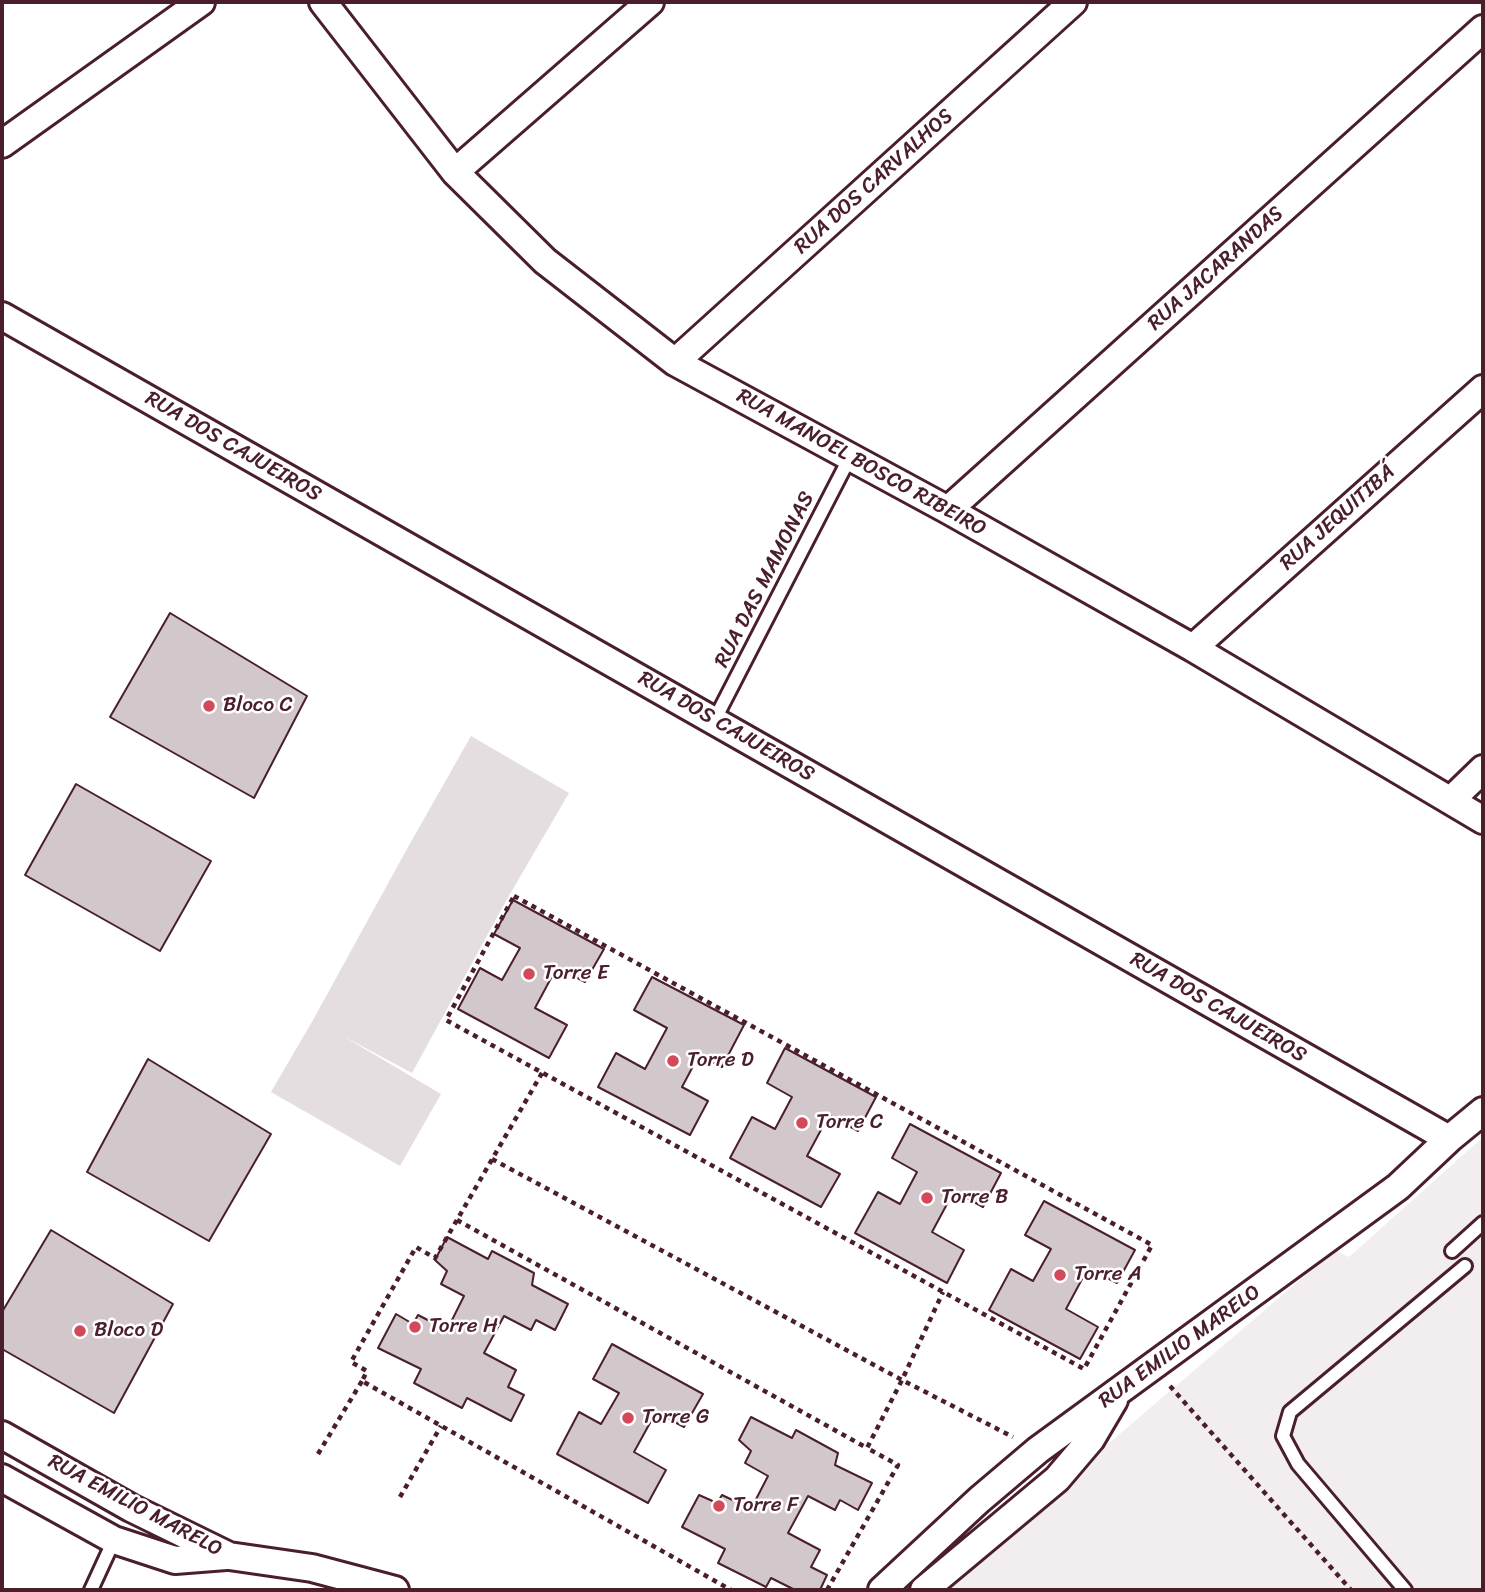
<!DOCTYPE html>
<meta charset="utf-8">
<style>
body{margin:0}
#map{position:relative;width:1485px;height:1592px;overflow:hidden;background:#fff;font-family:Sriracha,sans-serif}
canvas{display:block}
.frame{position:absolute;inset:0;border:4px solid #4a1f2b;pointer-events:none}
</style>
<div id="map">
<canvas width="1485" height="1592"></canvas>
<div class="frame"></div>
</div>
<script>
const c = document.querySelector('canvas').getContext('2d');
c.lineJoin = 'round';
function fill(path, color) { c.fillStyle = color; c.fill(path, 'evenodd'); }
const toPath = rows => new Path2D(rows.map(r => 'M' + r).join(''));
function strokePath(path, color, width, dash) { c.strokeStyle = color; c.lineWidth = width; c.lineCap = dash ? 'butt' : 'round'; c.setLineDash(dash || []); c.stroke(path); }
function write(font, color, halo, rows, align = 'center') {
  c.font = font + ' Sriracha,sans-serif'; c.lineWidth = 5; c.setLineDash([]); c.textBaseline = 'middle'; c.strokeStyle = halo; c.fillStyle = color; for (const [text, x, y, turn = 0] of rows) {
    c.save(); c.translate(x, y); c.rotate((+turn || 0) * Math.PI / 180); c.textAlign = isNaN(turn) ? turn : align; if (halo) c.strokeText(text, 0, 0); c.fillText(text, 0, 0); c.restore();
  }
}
fill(toPath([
 [1483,1137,1483,1590,937,1590,1335,1250,1349,1257]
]), '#f2eeef');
fill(toPath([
 [471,736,569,793,506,901,412,1073,343,1036,441,1094,400,1166,271,1092,313,1020,408,847]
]), '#e5dee0');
const building = toPath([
 [170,613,307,696,254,798,110,717,170,613],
 [76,784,211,861,160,951,25,875,76,784],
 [513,900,604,949,585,982,557,967,535,1008,567,1025,549,1058,458,1009,480,968,502,980,520,948,494,934,513,900],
 [652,977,744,1025,722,1067,699,1055,682,1087,708,1101,690,1135,598,1087,616,1053,645,1069,667,1028,634,1010,652,977],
 [785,1048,876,1097,858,1131,829,1115,807,1156,840,1174,821,1207,730,1158,752,1117,775,1129,792,1097,767,1083,785,1048],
 [148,1059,271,1134,209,1241,87,1172,148,1059],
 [910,1124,1001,1173,983,1207,954,1191,932,1232,964,1250,947,1283,855,1233,878,1192,900,1204,917,1172,892,1158,910,1124],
 [1044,1201,1135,1250,1117,1283,1088,1268,1066,1309,1098,1327,1080,1359,989,1310,1011,1269,1033,1281,1051,1249,1025,1235,1044,1201],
 [51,1230,173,1304,114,1413,2,1349,2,1312,51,1230],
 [447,1237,488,1259,492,1251,534,1273,532,1285,568,1304,555,1330,536,1320,531,1330,504,1316,484,1353,516,1370,508,1387,524,1395,511,1421,467,1398,462,1408,414,1383,421,1369,378,1348,396,1314,413,1324,418,1315,447,1330,464,1296,441,1284,447,1271,435,1260,447,1237],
 [612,1344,703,1394,684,1427,656,1412,634,1452,666,1470,648,1503,557,1454,579,1412,601,1424,619,1393,593,1379,612,1344],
 [751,1417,792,1438,796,1430,838,1453,835,1465,872,1483,858,1510,840,1500,835,1510,808,1496,788,1533,820,1550,811,1567,827,1575,820,1590,795,1590,771,1578,766,1587,718,1563,725,1549,682,1527,699,1495,717,1503,722,1495,751,1509,768,1476,745,1463,751,1451,739,1440,751,1417]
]);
fill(building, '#d2c7cb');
strokePath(building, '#4a1f2b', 2);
const lane = toPath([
 [714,721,850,457],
 [1452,1251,1483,1223],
 [91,1590,114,1540],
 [1405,1590,1298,1464,1283,1436,1290,1412,1465,1266]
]);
const street = toPath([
 [323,2,455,172,545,261,675,362,948,510,1193,648,1483,820],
 [2,144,201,2],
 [455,172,650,2],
 [2,316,1449,1139],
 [675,362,1073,2],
 [948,510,1483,29],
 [1193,648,1483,389],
 [1451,800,1483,769],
 [2,1435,131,1508,229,1556,312,1568,395,1590],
 [2,1478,114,1540,175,1560,226,1556],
 [882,1590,979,1500,1038,1450,1398,1187,1449,1139,1483,1111],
 [924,1590,1057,1479,1091,1439,1114,1400]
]);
strokePath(lane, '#4a1f2b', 18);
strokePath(street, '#4a1f2b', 32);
strokePath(toPath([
 [514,896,1152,1245,1084,1369,446,1020,514,896],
 [542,1073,435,1258,416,1247,351,1362,367,1371,362,1381,731,1590],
 [492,1159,902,1380,1013,1437],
 [457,1220,867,1448],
 [1170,1386,1351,1590],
 [318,1454,362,1381],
 [400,1497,441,1426],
 [827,1590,898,1465,867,1448,902,1380,943,1292]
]), '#4a1f2b', 4.5, [5, 5]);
strokePath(lane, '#fff', 12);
strokePath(street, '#fff', 26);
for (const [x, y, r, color] of [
 [209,706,7,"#d1495b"],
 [529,974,7,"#d1495b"],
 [673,1061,7,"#d1495b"],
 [802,1123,7,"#d1495b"],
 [927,1198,7,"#d1495b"],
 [1060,1275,7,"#d1495b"],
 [415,1327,7,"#d1495b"],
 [80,1331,7,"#d1495b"],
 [628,1418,7,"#d1495b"],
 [719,1506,7,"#d1495b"]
]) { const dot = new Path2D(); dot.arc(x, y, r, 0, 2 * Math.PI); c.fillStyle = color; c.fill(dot); strokePath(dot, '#fff', 2.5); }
write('21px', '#4a1f2b', '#fff', [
 ["RUA DOS CARVALHOS",874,182,-42],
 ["RUA JACARANDAS",1216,269,-42],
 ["RUA DOS CAJUEIROS",233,447,30],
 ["RUA MANOEL BOSCO RIBEIRO",861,463,29],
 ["RUA JEQUITIBÁ",1338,518,-42],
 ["RUA DAS MAMONAS",765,580,-63],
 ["RUA DOS CAJUEIROS",726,727,30],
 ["RUA DOS CAJUEIROS",1218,1008,30],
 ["RUA EMILIO MARELO",1180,1347,-36],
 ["RUA EMILIO MARELO",135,1506,28]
]);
write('21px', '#4a1f2b', '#fff', [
 ["Bloco C",223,706],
 ["Torre E",543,974],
 ["Torre D",687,1061],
 ["Torre C",816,1123],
 ["Torre B",941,1198],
 ["Torre A",1074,1275],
 ["Torre H",429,1327],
 ["Bloco D",94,1331],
 ["Torre G",642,1418],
 ["Torre F",733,1506]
], 'left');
</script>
